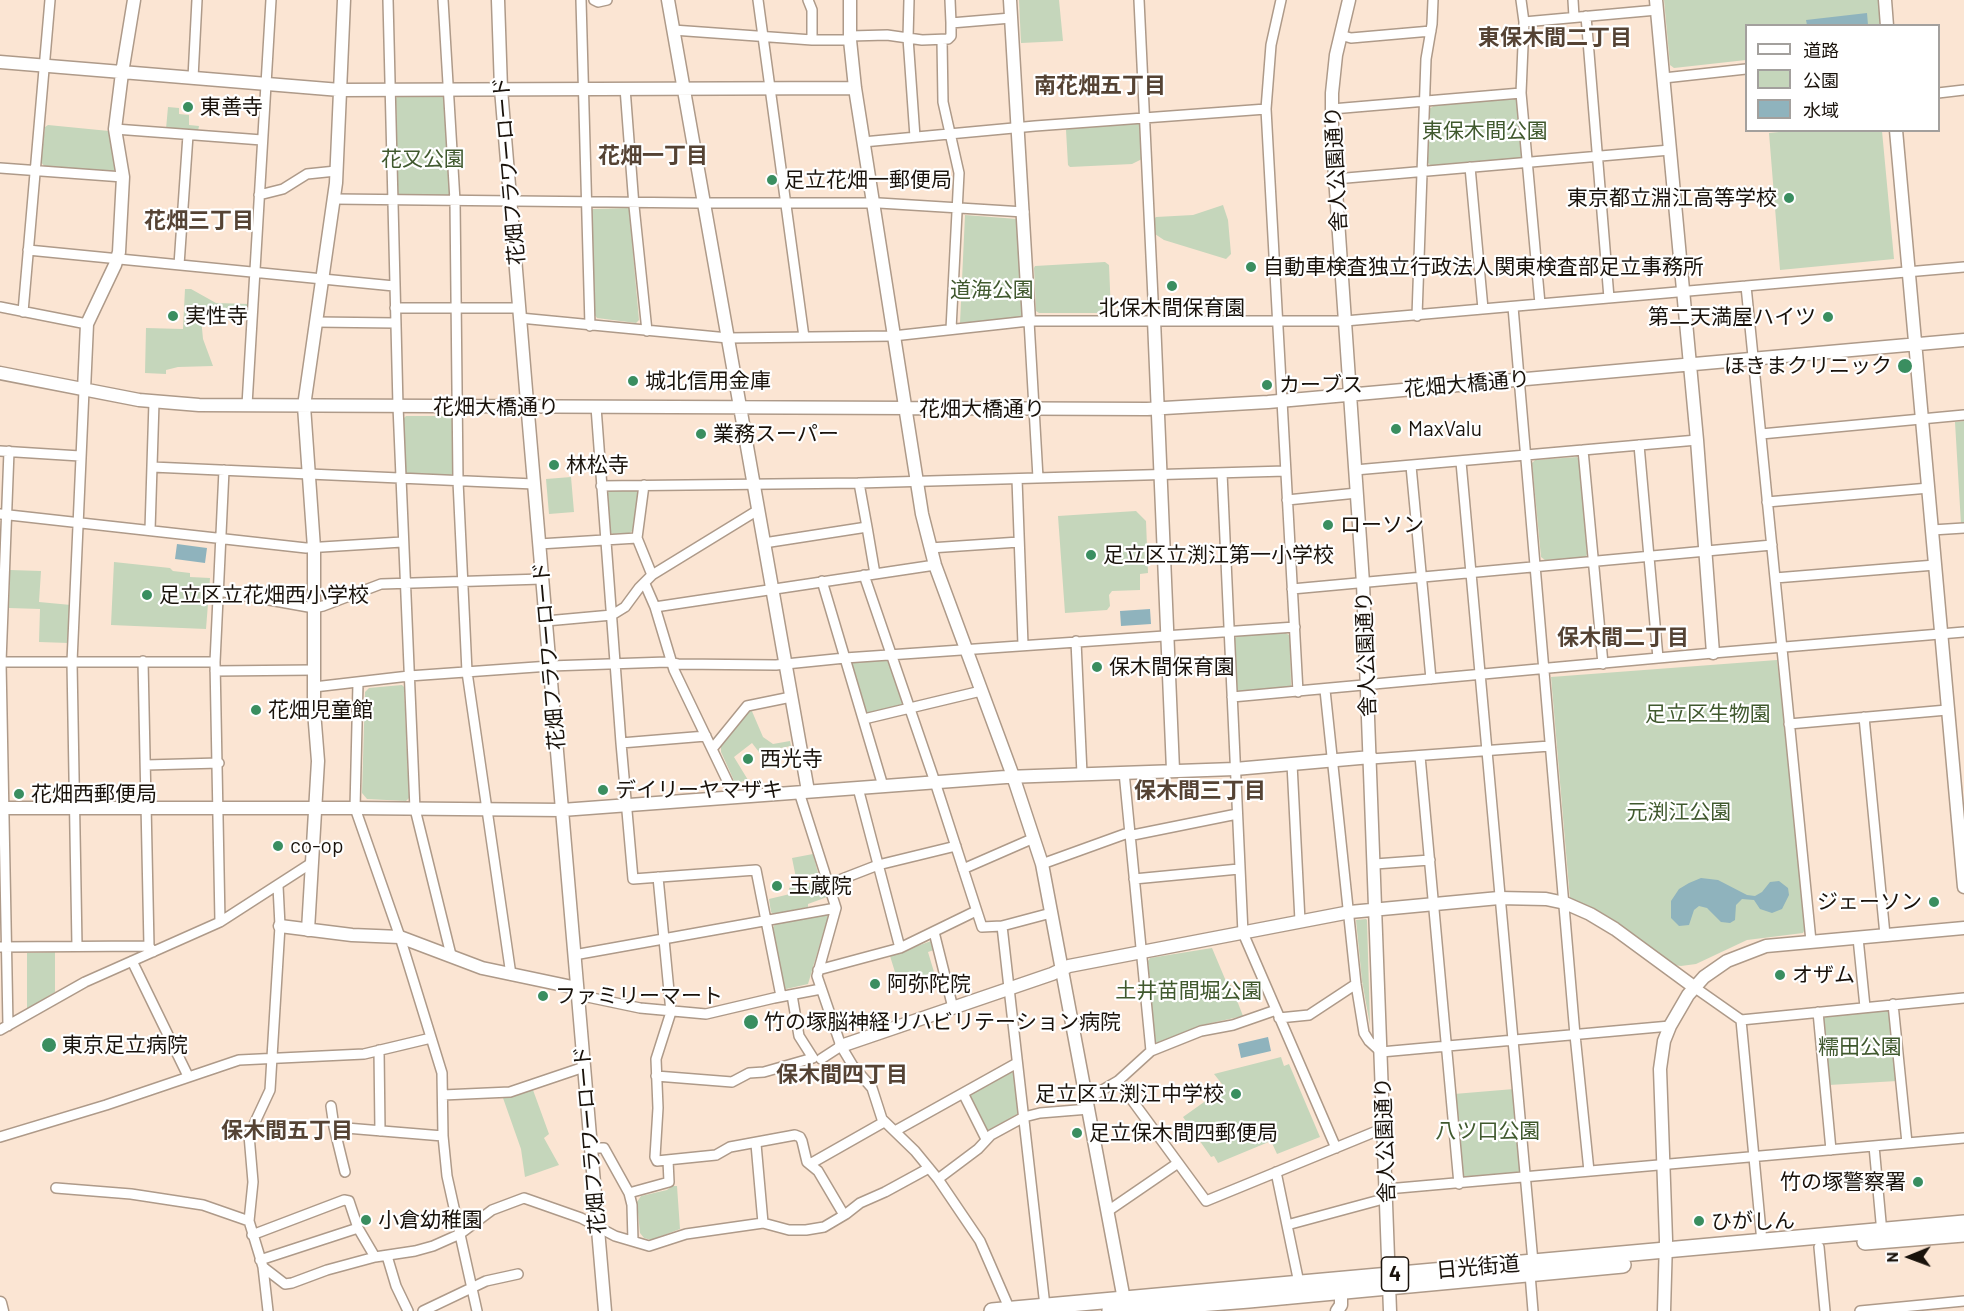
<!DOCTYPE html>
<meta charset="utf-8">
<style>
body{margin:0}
#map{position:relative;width:1964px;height:1311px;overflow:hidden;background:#fbe5d3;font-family:Barlow,"Noto Sans JP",sans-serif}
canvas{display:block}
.legend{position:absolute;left:1745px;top:24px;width:195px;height:108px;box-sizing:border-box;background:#fff;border:2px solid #a3a09d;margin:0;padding:8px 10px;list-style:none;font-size:18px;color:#19120b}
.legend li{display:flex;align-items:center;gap:12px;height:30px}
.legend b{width:30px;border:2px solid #a3a09d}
.north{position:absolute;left:1880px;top:1227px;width:60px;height:60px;-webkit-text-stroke:4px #fff;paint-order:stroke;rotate:269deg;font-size:16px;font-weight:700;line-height:24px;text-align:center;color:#19120b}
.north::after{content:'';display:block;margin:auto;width:21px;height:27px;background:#19120b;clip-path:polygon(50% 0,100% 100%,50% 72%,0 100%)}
</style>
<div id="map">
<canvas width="1964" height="1311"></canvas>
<ul class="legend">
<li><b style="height:8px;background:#fff"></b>道路</li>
<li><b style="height:16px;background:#c5d6bb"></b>公園</li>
<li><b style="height:16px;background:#8fb3bd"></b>水域</li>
</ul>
<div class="north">N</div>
</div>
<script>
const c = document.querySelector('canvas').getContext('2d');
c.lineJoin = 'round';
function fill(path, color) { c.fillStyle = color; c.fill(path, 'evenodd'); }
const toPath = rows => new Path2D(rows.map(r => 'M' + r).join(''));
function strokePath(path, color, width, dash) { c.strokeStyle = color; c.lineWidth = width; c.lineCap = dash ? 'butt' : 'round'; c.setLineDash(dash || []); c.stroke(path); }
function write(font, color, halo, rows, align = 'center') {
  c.font = font + ' Barlow,"Noto Sans JP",sans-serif'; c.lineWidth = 4.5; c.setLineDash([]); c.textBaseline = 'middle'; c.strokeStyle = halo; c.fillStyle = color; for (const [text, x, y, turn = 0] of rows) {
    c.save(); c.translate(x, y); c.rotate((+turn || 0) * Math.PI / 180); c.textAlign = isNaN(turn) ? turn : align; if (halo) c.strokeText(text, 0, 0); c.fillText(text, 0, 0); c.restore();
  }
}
fill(toPath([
 [1019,0,1059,0,1063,41,1021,43],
 [1664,0,1879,0,1882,25,1746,26,1746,60,1674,68,1670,65],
 [442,95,444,97,451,193,449,195,400,195,398,193,396,98,398,96],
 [1514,98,1518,102,1523,156,1520,159,1431,166,1428,163,1429,109,1435,105],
 [168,107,179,108,179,114,189,115,189,125,199,126,198,131,166,129],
 [1138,123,1142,124,1142,159,1132,164,1070,167,1068,165,1066,130,1068,127],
 [48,125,109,131,116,169,113,172,44,166,41,162,45,127],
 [1799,130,1882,131,1894,259,1780,270,1769,133],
 [1223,205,1228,220,1231,254,1226,259,1164,240,1155,234,1154,219,1156,217,1193,215],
 [629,208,639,320,636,323,597,318,594,314,591,211,593,209],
 [965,215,1017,219,1023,317,960,323],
 [1105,262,1109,265,1111,313,1039,313,1036,311,1034,268,1035,266],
 [185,289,191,289,216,303,249,304,249,310,230,309,201,318,203,339,213,366,178,367,166,370,166,374,145,373,146,328,183,329],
 [406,416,450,416,453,419,454,472,451,475,407,473,404,471,403,419],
 [1964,421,1964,523,1961,524,1955,422],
 [1577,457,1579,459,1587,554,1586,557,1545,560,1541,557,1532,463,1535,460],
 [571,477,574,512,549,514,546,479],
 [636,490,639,494,633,530,630,533,613,534,610,532,608,493,609,491],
 [1136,511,1146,521,1148,573,1140,574,1140,590,1112,591,1109,595,1110,606,1107,610,1065,613,1058,516],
 [114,562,170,568,173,571,190,573,190,577,210,578,206,629,111,625],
 [10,570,41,571,39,602,71,605,69,643,39,642,40,609,9,608],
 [1286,633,1290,636,1291,686,1289,688,1239,691,1237,690,1235,638,1237,636],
 [887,660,904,702,901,706,869,713,864,710,852,664,853,662],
 [1777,660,1809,921,1803,933,1747,940,1696,964,1681,966,1673,965,1570,899,1551,677],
 [402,685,404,687,409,798,406,801,367,799,362,793,365,692,369,688],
 [751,709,763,737,773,744,790,741,791,746,771,750,762,756,752,743,734,757,748,780,741,782,742,788,736,785,721,752,721,746,748,710],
 [813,854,818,873,796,878,792,858],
 [821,880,827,897,808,904,808,907,773,914,771,912,769,899,790,894,789,888],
 [827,914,828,917,808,984,786,989,783,987,773,928,775,924],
 [1366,919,1367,920,1370,1025,1362,981,1356,920],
 [931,941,934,950,928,952,934,972,899,985,890,956],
 [1212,948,1228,986,1231,985,1243,1016,1202,1025,1159,1044,1155,1041,1148,961,1150,958],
 [55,952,55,992,27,1009,27,953],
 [1884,1008,1891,1011,1897,1081,1829,1085,1822,1019,1826,1016],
 [1281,1057,1284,1066,1289,1064,1320,1137,1277,1154,1271,1141,1218,1163,1214,1156,1211,1157,1183,1117,1221,1090,1222,1084,1214,1074],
 [1010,1072,1014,1073,1019,1113,986,1132,969,1097,970,1094],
 [1514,1089,1521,1168,1519,1173,1466,1178,1463,1175,1454,1094],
 [533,1090,549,1134,544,1138,559,1165,525,1177,521,1149,503,1098],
 [672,1186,677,1186,680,1229,651,1240,644,1238,640,1233,637,1202,641,1196,667,1190]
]), '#c5d6bb');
fill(toPath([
 [1867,13,1868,25,1807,25,1806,20],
 [177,544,207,548,205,563,175,559],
 [1150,609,1151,624,1121,626,1120,611],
 [1701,878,1718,880,1747,895,1755,896,1762,892,1770,882,1779,881,1788,888,1789,895,1782,909,1772,913,1760,909,1754,900,1742,899,1736,905,1735,920,1730,923,1721,922,1707,908,1699,906,1694,910,1689,925,1679,926,1671,918,1671,901,1679,889,1689,883],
 [1268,1037,1271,1051,1241,1058,1238,1044]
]), '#8fb3bd');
const minor = toPath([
 [388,0,398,406,415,809,451,955],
 [443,0,455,201,458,481,467,672,511,975],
 [581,0,590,326],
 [594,0,598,2,607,0],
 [758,0,804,337],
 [808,0,812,10,812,40],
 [909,0,908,38,915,137],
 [950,0,951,23],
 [1139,0,1154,320],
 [1281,0,1271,45,1266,109,1298,692],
 [1521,0,1524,22,1521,93,1540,304],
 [1573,0,1574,17],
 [1586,16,1609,298],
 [1524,22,1657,10],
 [673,30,812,40,850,40],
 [1340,35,1351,38,1431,31],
 [850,36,887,35,922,40,948,39,951,36,951,23,1011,18],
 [942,40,943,102,959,173,951,329],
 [193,78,197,0],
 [1664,78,1746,69],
 [625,88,634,206,647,331],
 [1938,93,1964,90],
 [1332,109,1521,93],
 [115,129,262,140],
 [863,142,1035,126,1266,109],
 [1470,167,1483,309],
 [0,168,123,177],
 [1335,179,1670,150],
 [259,195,283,189,307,174,336,171],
 [334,199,697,203,879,203,1024,212],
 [28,250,394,286],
 [179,265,188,135],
 [1746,286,1811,941],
 [0,307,87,324],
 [1513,307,1575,1035,1589,1171],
 [395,308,520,308],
 [23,312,50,0],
 [1417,316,1426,59,1432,24,1433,0],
 [520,318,728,338,893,336,1029,321,1345,321,1964,267],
 [1029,321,1038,478],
 [316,322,395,323],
 [247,405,271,0],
 [596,407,621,743,633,879,756,870,781,996],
 [1761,434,1964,415],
 [1639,445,1658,658],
 [1583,450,1603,664],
 [0,451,80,456],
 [1461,462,1533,1262],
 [1411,466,1431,679],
 [152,467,534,484],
 [1355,470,1697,440],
 [1222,473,1243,933,1336,1148],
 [1017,479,1023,645],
 [859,483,867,527],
 [644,485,637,538,652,575],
 [601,486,859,483,1286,471],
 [1287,500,1357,493],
 [1767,502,1929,488],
 [0,514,306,548,402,542],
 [150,530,154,402],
 [1932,530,1964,528],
 [764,543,867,527,875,574],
 [539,544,637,538],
 [930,548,1019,542],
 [864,575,935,782,982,927,1002,926,1051,913],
 [1775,578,1935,565],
 [822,581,883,786],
 [645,584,655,607,674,670,735,797],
 [1292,589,1772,545],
 [219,591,314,608,323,606,381,584,542,579],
 [655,607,935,565],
 [546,621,612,615,625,607,639,588,652,575,758,510],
 [1076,641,1082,774],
 [143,661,149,946,153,952],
 [0,662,215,662],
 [215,671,314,670],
 [358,683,355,808,400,937,442,1073,443,1136,447,1176,477,1311],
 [314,687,409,676,550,666,667,662,678,664,776,665,845,658,1295,627],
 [1325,690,1356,984,1364,1033,1369,1041,1381,1052,1670,1026],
 [1232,697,1713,653,1964,632],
 [1864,717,1885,935],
 [864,719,981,691],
 [1789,724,1947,710],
 [621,743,706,736],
 [712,749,747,706,791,697],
 [1420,756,1459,1184],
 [1371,759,1550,746],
 [1292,764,1300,921],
 [146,765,219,763],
 [1124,772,1151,1051],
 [858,788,900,948],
 [799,792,836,908,817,976,841,1046,853,1066,872,1088,882,1119,915,1151,938,1179,980,1241,1010,1310],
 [1042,864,1125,834,1133,835,1237,814],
 [1375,864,1430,860],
 [963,869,1034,838],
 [658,877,671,1012,656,1059,658,1108,655,1157,657,1161,716,1155,730,1147,795,1135,800,1137,802,1141,807,1162,818,1171,844,1215],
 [1134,879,1239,869],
 [829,884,878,865,956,846],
 [220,922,215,662,224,470],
 [1002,926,1045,1306],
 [934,932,953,1008],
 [1858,938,1865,1007],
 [77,946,72,662,84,390],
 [1,947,149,946],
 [574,955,836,908],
 [132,961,188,1076],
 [818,970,900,948,976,911],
 [1694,987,1741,1020,1964,998],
 [578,995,640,1008,706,1014,774,998,821,989],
 [1893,1004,1907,1143],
 [1818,1012,1831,1150],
 [1279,1018,1309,1015,1356,984],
 [1741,1020,1762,1242],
 [8,1026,1,662,9,451],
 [0,1030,85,982,220,922,313,862],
 [379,1050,380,1131],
 [821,1059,841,1046],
 [656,1076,732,1082,749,1073,764,1072,813,1058,799,1036,792,995],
 [1118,1081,1206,1201,1384,1128],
 [963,1093,986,1139],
 [443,1095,510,1092,584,1067],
 [1087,1099,1118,1081,1151,1051,1201,1031,1233,1025,1276,1010],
 [331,1106,334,1127,345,1172],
 [334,1127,443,1136],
 [895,1131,1017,1063],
 [0,1137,106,1105,239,1060,364,1054,431,1038],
 [756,1144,763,1223],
 [1874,1146,1882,1233],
 [591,1148,604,1148,629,1193,632,1205,633,1241],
 [810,1164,884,1122],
 [1276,1172,1299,1283],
 [938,1179,978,1149,991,1135,1024,1117,1040,1113,1089,1109],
 [56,1188,131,1194,203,1205,249,1221],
 [1387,1189,1964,1138],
 [629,1193,669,1182,668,1160],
 [1108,1211,1178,1163],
 [1287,1225,1387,1198],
 [252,1235,344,1200,349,1201,358,1228],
 [1819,1247,1825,1311],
 [387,1256,396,1286,408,1311],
 [260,1260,358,1228,375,1257],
 [263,1267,285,1284,292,1283,327,1270,375,1257,415,1251,433,1246,460,1234,492,1210,524,1198,581,1218,615,1236,649,1246,686,1234,763,1223,789,1230,806,1230,824,1227,846,1214,860,1203,885,1192,929,1168],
 [1530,1274,1533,1311],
 [268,1311,263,1267,249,1221,253,1182,249,1135,270,1090,280,926,278,886],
 [423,1311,486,1281,518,1274],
 [1860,1311,1964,1301]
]);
const tertiary = toPath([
 [498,0,501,89,526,390,605,1311],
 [668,0,808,791],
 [850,0,850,40,855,88,922,514,935,565,1013,776,1042,864,1125,1305],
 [1010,0,1029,321],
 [1349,0,1336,55,1332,93,1332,133,1363,583,1390,1311],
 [1656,0,1697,440,1713,653],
 [1885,0,1887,26],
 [0,62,340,90,855,88],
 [1896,130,1964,887],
 [1154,320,1173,770],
 [0,373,139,400,199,405,1147,409,1268,402,1964,340],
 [84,390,87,324,115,265,119,252,123,177,115,129,122,73,134,0],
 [0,808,355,808,562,810,1006,777,1235,769,1371,757],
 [280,926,352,935,400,937,482,968,577,988],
 [308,930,318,761,314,711,314,548,304,406,336,183,344,0],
 [841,1046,1052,974,1069,966,1350,912,1499,898,1546,899,1565,903,1590,914,1615,929,1694,987],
 [0,1303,2,1311],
 [1337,1311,1341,1305,1341,1291],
 [1664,1311,1666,1240,1660,1069,1664,1041,1670,1026,1688,995,1704,977,1727,961,1766,946,1964,928]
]);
const trunk = toPath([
 [1865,1242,1964,1234],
 [992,1311,1964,1223],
 [1110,1311,1249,1300,1623,1265]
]);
strokePath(minor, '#ae9a89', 12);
strokePath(tertiary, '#ae9a89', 15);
strokePath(trunk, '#ae9a89', 18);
strokePath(minor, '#fff', 9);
strokePath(tertiary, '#fff', 12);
strokePath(trunk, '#fff', 15);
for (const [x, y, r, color] of [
 [188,107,6,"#3a8e60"],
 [772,180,6,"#3a8e60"],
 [1789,198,6,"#3a8e60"],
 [1251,267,6,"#3a8e60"],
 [1172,286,6,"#3a8e60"],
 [173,316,6,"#3a8e60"],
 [1828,317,6,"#3a8e60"],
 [1905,366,8,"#3a8e60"],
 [633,381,6,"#3a8e60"],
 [1267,385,6,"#3a8e60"],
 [1396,429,6,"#3a8e60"],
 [701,434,6,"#3a8e60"],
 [554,465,6,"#3a8e60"],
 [1328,525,6,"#3a8e60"],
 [1091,555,6,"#3a8e60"],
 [147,595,6,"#3a8e60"],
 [1097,667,6,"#3a8e60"],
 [256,710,6,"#3a8e60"],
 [748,759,6,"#3a8e60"],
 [603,790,6,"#3a8e60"],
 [19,794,6,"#3a8e60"],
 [278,846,6,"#3a8e60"],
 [777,886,6,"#3a8e60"],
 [1934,902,6,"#3a8e60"],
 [1780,975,6,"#3a8e60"],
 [875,984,6,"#3a8e60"],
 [543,996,6,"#3a8e60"],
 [751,1022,8,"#3a8e60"],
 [49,1045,8,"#3a8e60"],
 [1236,1094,6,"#3a8e60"],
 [1077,1133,6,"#3a8e60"],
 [1918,1182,6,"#3a8e60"],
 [366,1220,6,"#3a8e60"],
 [1699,1221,6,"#3a8e60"]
]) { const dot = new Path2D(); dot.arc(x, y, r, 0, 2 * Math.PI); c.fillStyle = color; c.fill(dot); strokePath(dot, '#fff', 2); }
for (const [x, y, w] of [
 [1395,1274,27]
]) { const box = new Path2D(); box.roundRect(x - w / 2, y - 17, w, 34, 4.5); c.fillStyle = '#fff'; c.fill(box); strokePath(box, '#19120b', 1.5); }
write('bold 20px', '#19120b', null, [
 ["4",1395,1274]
]);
write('21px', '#19120b', '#fff', [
 ["東善寺",200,107],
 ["足立花畑一郵便局",784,180],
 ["東京都立淵江高等学校",1777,198,"right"],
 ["自動車検査独立行政法人関東検査部足立事務所",1263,267],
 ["北保木間保育園",1172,308,"center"],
 ["実性寺",185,316],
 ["第二天満屋ハイツ",1816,317,"right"],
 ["ほきまクリニック",1892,366,"right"],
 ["城北信用金庫",645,381],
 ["カーブス",1279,385],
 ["MaxValu",1408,429],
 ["業務スーパー",713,434],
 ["林松寺",566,465],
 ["ローソン",1340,525],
 ["足立区立渕江第一小学校",1103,555],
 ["足立区立花畑西小学校",159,595],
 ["保木間保育園",1109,667],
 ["花畑児童館",268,710],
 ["西光寺",760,759],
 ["デイリーヤマザキ",615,790],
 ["花畑西郵便局",31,794],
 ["co-op",290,846],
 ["玉蔵院",789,886],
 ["ジェーソン",1922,902,"right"],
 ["オザム",1792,975],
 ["阿弥陀院",887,984],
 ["ファミリーマート",555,996],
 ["竹の塚脳神経リハビリテーション病院",764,1022],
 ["東京足立病院",62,1045],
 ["足立区立渕江中学校",1224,1094,"right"],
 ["足立保木間四郵便局",1089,1133],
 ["竹の塚警察署",1906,1182,"right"],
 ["小倉幼稚園",378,1220],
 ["ひがしん",1711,1221]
], 'left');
write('21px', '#40592e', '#fff', [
 ["東保木間公園",1485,131],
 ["花又公園",423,159],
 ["道海公園",992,290],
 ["足立区生物園",1708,714],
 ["元渕江公園",1679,812],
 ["土井苗間堀公園",1189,991],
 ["糯田公園",1860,1047],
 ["八ツ口公園",1488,1131]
]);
write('21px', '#19120b', '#fff', [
 ["舎人公園通り",1336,169,-93],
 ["花畑フラワーロード",509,171,-95],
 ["花畑大橋通り",1467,384,-5],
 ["花畑大橋通り",496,407],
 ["花畑大橋通り",982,409],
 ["舎人公園通り",1366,654,-92],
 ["花畑フラワーロード",549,656,-95],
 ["花畑フラワーロード",590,1140,-95],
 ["舎人公園通り",1385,1140,-92],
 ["日光街道",1478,1267,-5]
]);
write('bold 22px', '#554334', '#fff', [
 ["東保木間二丁目",1555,38],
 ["南花畑五丁目",1100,86],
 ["花畑一丁目",653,156],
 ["花畑三丁目",199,221],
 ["保木間二丁目",1623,638],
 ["保木間三丁目",1200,791],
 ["保木間四丁目",842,1075],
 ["保木間五丁目",287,1131]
]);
</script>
